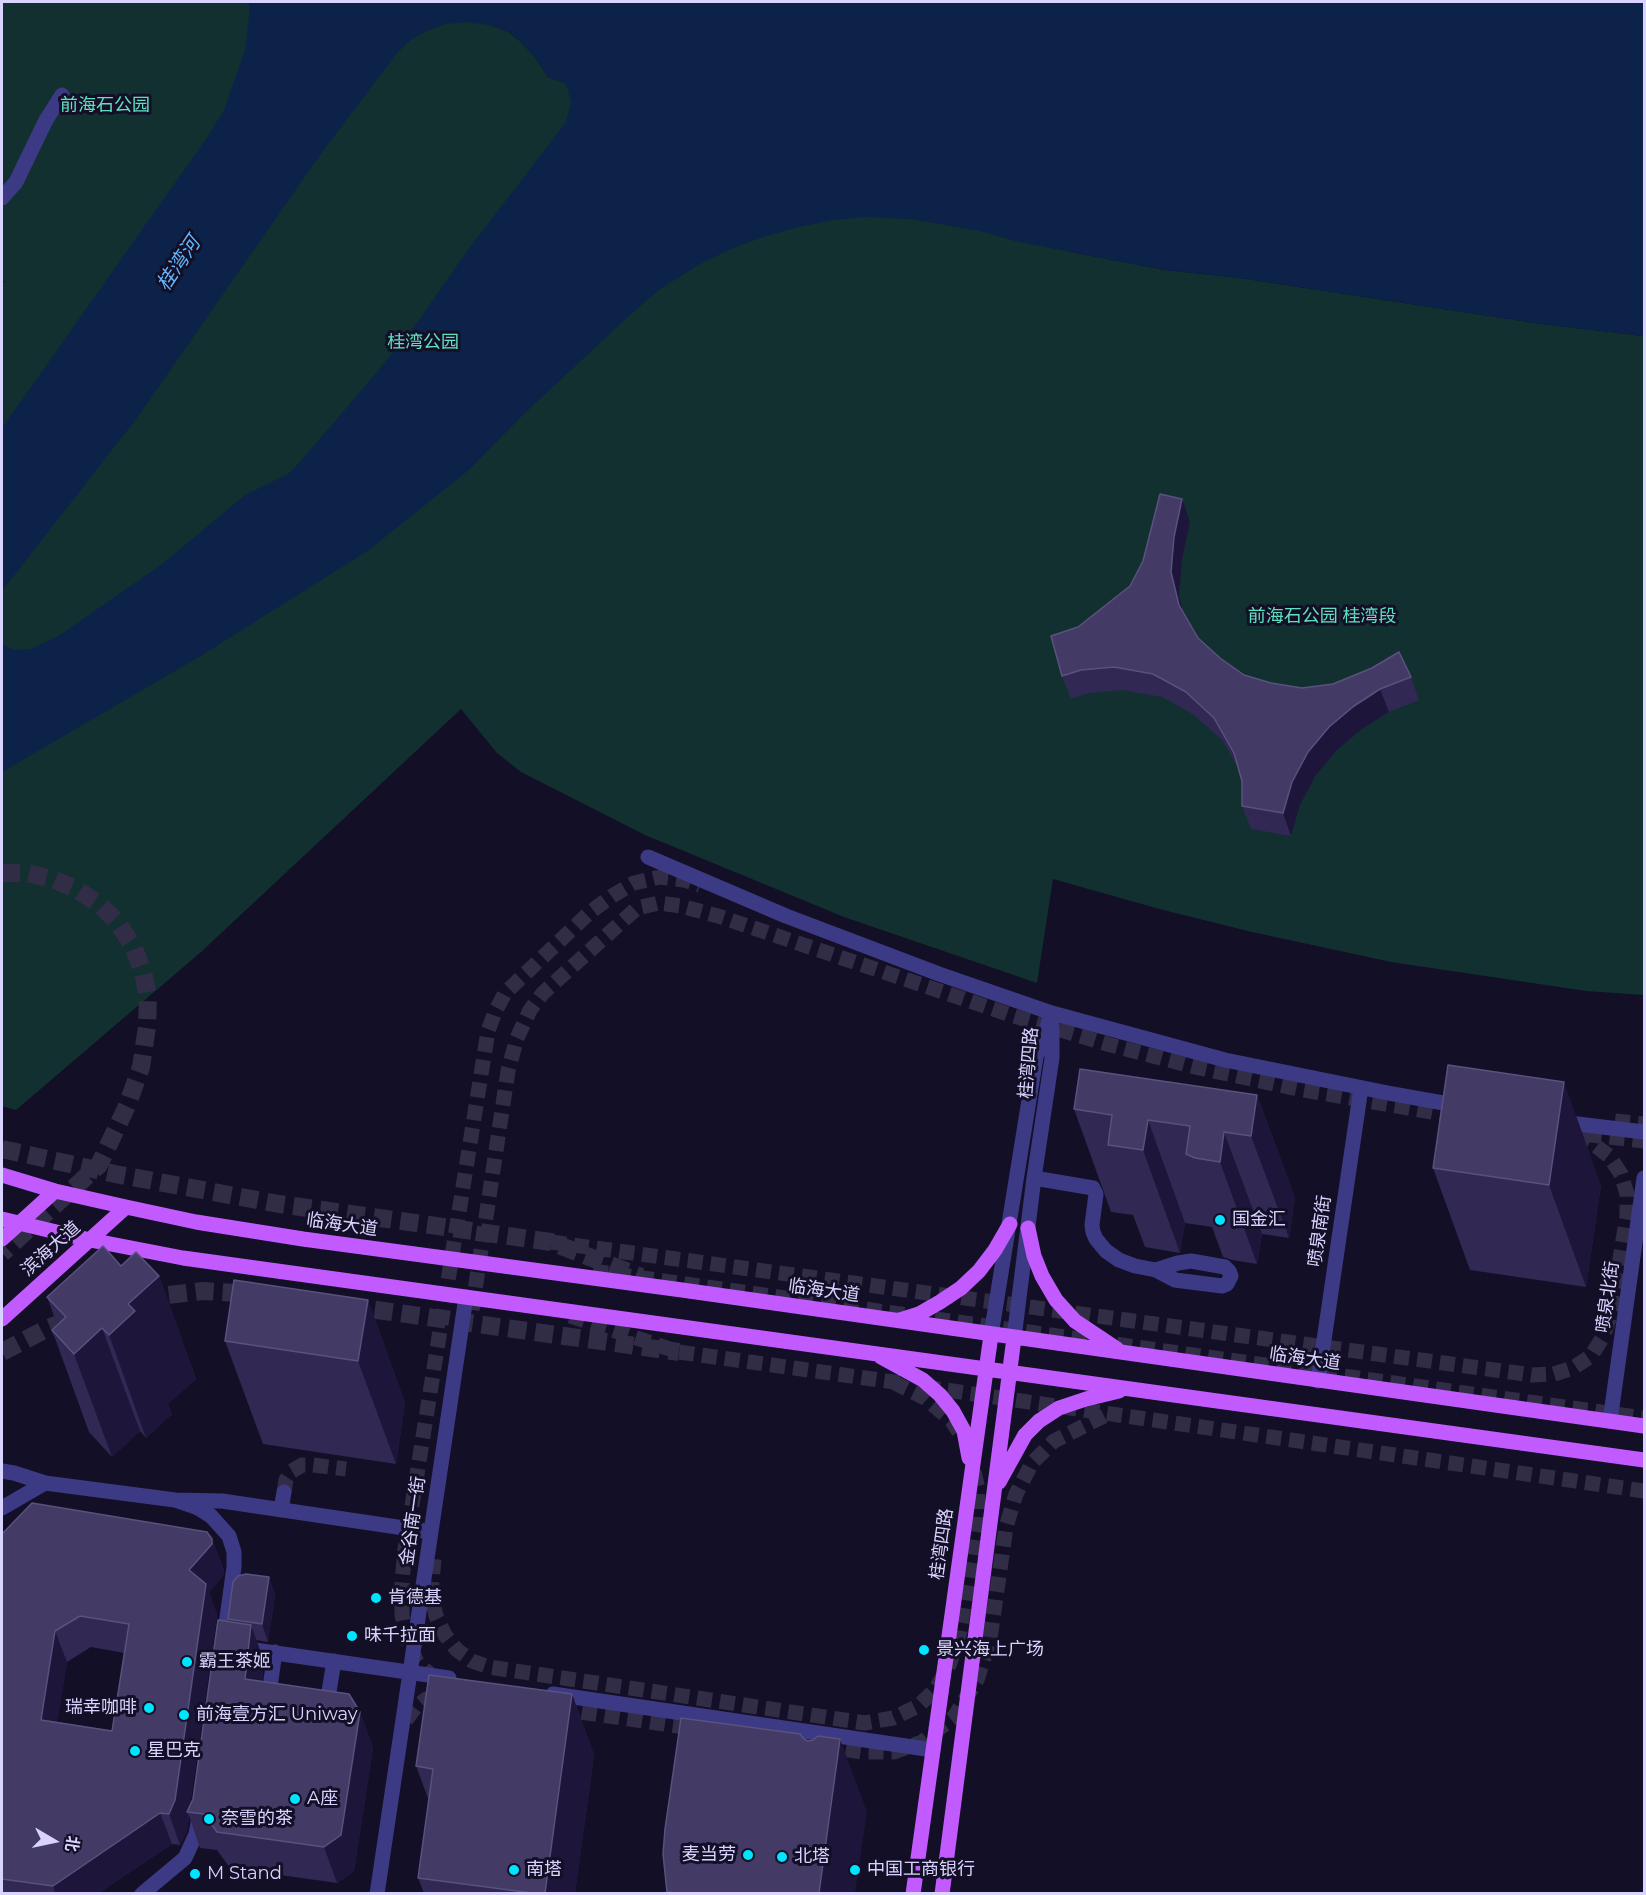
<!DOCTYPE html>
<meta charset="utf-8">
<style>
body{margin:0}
#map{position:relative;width:1646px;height:1895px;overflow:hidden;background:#130f26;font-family:Montserrat,"Noto Sans SC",sans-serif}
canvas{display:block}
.frame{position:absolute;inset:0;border:3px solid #d9d4ff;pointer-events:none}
.north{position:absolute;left:24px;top:1811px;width:60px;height:60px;-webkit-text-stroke:4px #130f26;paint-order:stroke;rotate:99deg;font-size:16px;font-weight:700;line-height:24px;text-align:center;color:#d9d4ff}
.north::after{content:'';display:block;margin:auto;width:21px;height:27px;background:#d9d4ff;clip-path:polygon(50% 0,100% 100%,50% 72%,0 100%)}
</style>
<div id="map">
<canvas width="1646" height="1895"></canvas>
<div class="frame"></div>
<div class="north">北</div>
</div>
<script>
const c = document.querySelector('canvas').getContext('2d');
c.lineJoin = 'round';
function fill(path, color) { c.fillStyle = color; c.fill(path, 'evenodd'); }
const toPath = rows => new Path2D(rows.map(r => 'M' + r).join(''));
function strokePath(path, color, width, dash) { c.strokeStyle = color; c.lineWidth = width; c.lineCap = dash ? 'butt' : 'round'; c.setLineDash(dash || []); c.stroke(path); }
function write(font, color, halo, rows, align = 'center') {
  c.font = font + ' Montserrat,"Noto Sans SC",sans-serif'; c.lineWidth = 6; c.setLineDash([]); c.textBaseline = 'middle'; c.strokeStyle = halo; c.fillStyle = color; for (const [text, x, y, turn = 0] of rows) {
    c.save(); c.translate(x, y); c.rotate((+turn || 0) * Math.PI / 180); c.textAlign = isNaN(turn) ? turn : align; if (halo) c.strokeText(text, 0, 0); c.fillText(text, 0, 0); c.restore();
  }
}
fill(toPath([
 [2,2,445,2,489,25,507,31,521,42,534,56,548,77,1071,252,1165,270,1240,278,1542,324,1644,336,1644,995,1586,991,1391,962,1252,932,1163,910,1053,879,1037,983,844,917,645,835,521,772,497,753,461,709,201,952,16,1110,2,1106,2,284,5,281,2,281]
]), '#12302f');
fill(toPath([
 [249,2,1644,2,1644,336,1542,324,1240,278,1165,270,1019,242,980,231,911,219,865,217,833,220,799,227,763,237,731,249,698,265,659,290,631,314,525,413,469,470,369,550,199,657,2,772,2,645,16,650,31,649,60,635,162,564,245,495,288,474,299,463,372,378,419,320,467,251,566,122,571,102,566,84,548,77,534,56,521,42,507,31,489,25,466,22,445,24,427,31,411,40,397,53,320,155,137,418,2,591,2,428,208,136,224,110,245,50,249,16]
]), '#0c2248');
strokePath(toPath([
 [284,1492,286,1480,292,1471,302,1465,313,1465,346,1469],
 [406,1720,415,1708,426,1699,444,1695]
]), '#312d47', 15, [15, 8]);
strokePath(toPath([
 [1615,1121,1644,1124],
 [1564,1132,1644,1141],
 [551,1242,1532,1375,1554,1374,1573,1368,1591,1356,1603,1337,1611,1313,1627,1216,1627,1194,1621,1174,1609,1156,1592,1143,1580,1137],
 [593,1271,1644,1418],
 [472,1310,508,1071,517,1038,530,1010,543,993,637,908,659,903,681,906,718,916,1014,1016,1107,1044,1195,1067,1298,1089,1460,1117],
 [570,1316,679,1352,901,1383],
 [893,1382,925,1398,952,1421,960,1434],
 [925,1387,1644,1491],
 [434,1559,431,1594,436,1616,445,1635,457,1650,472,1661,489,1667,865,1723,893,1718,918,1706,936,1689,950,1663,960,1631,977,1524,978,1489,973,1467],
 [435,1679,417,1662,407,1641,402,1615,402,1583,405,1549,488,1031,495,1012,505,993,589,913,612,896,634,883,660,877,684,880,700,885],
 [559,1709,699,1729],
 [823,1746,862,1752,894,1752,922,1742,954,1717,977,1680,990,1639,1006,1527,1016,1494,1032,1463,1054,1441,1110,1413]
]), '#312d47', 15, [15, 8]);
strokePath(toPath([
 [2,873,26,873,53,879,76,889,100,905,117,922,133,946,143,972,148,997,147,1027,141,1067,127,1106,99,1165,2,1253],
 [2,1149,115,1174,279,1204,551,1242,641,1277],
 [142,1298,203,1291,255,1294],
 [348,1306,679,1352],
 [2,1352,46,1329,78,1316]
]), '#312d47', 18, [18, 9]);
strokePath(toPath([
 [2,198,16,182,46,120,62,95],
 [648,857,786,916,939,974,1052,1013,1225,1060,1388,1093,1460,1106],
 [1561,1122,1644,1132],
 [1034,1178,1093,1188,1096,1194,1092,1225,1093,1232,1096,1239,1106,1251,1119,1260,1135,1266,1156,1270,1175,1280,1222,1286,1227,1284,1231,1276,1229,1271,1225,1267,1191,1261,1178,1263,1156,1270],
 [991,1335,1036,1057,1052,1013],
 [1014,1338,1034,1178,1052,1058,1052,1023],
 [1318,1381,1361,1088],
 [1610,1421,1644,1178],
 [2,1471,14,1473,45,1483,175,1500,222,1501,431,1532],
 [175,1500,198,1508,211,1516,229,1536,234,1552,234,1567,224,1639],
 [2,1508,45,1483],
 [281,1510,284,1492],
 [241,1648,449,1678],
 [553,1694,933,1750],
 [270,1702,268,1701,275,1652],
 [326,1710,334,1661],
 [142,1894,185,1858,196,1834,199,1817],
 [377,1894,466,1297]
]), '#3d3a85', 15);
strokePath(toPath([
 [2,1175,55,1191,126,1207,196,1222,303,1239,682,1290,1644,1426],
 [2,1219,90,1240,183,1258,1644,1460],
 [1028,1228,1034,1256,1042,1276,1056,1300,1075,1321,1117,1349],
 [2,1239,55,1191],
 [2,1319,126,1207],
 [900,1320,919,1314,940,1302,961,1288,979,1271,995,1250,1010,1224],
 [881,1357,923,1380,940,1395,953,1411,964,1431,969,1458],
 [999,1482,1025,1435,1039,1421,1059,1408,1086,1399,1119,1391],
 [913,1894,991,1335],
 [942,1894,1014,1338]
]), '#c25bff', 15);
fill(toPath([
 [1190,522,1182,560,1179,595,1184,614,1198,638,1220,658,1244,675,1271,683,1302,688,1411,677,1419,700,1389,712,1362,729,1337,750,1316,775,1300,805,1291,836,1251,829,1242,806,1242,781,1238,768,1223,741,1194,715,1162,697,1122,690,1089,693,1071,699,1062,676,1078,627,1130,586],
 [1257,1095,1295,1198,1289,1238,1262,1234,1257,1264,1232,1260,1223,1257,1212,1227,1185,1223,1180,1253,1145,1247,1133,1215,1111,1212,1074,1109],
 [1433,1168,1601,1185,1586,1287,1470,1270],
 [121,1266,159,1276,196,1379,168,1404,172,1414,146,1438,140,1431,112,1457,89,1432,52,1330,57,1324,47,1297],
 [368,1300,405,1403,396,1464,263,1444,225,1341],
 [2,1534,212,1539,224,1570,223,1576,209,1592,217,1615,190,1805,193,1799,228,1621,228,1619,269,1577,275,1595,268,1642,256,1640,264,1661,262,1681,360,1712,373,1748,354,1871,337,1883,230,1868,217,1850,200,1848,189,1816,187,1831,180,1845,172,1844,99,1893,2,1893],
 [91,1647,124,1653,112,1731,57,1722,67,1662],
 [572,1694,594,1755,575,1893,424,1893,418,1878,429,1801,416,1766]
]), '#312854');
fill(toPath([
 [1182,499,1190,522,1182,560,1179,595,1187,628,1179,605,1171,572,1174,537],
 [1380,689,1389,712,1362,729,1337,750,1316,775,1300,805,1291,836,1283,813,1292,782,1308,752,1329,727,1354,706],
 [1564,1082,1601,1185,1586,1287,1549,1185],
 [1257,1095,1295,1198,1289,1238,1251,1136],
 [1148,1120,1185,1223,1180,1253,1143,1150],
 [1224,1132,1262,1234,1257,1264,1220,1162],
 [159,1276,196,1379,168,1404,172,1414,146,1438,109,1335,128,1304],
 [368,1300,405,1403,396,1464,358,1361],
 [102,1328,140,1431,112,1457,74,1354],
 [212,1539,224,1570,223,1576,209,1592,217,1615,189,1812,187,1812,189,1816,187,1831,180,1845,169,1814,189,1570],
 [269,1577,275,1595,268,1642,262,1624],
 [251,1625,264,1661,258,1715,245,1679],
 [55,1631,67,1662,53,1751,41,1720],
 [572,1694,594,1755,575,1893,545,1893],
 [360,1712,373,1748,354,1871,337,1883,324,1847],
 [840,1739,867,1812,855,1893,819,1893],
 [160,1813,172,1844,99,1893,55,1893,53,1886]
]), '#1d163a');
const building = toPath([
 [1160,494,1182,499,1174,537,1171,572,1179,605,1198,638,1220,658,1244,675,1271,683,1302,688,1333,684,1372,668,1399,652,1411,677,1380,689,1354,706,1329,727,1308,752,1292,782,1283,813,1242,806,1242,781,1234,753,1214,718,1186,692,1153,674,1114,667,1081,670,1062,676,1051,636,1078,627,1130,586,1143,561,1160,494],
 [1448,1065,1564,1082,1549,1185,1433,1168,1448,1065],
 [1080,1069,1257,1095,1251,1136,1224,1132,1220,1162,1195,1158,1186,1154,1190,1126,1148,1120,1143,1150,1108,1145,1112,1115,1074,1109,1080,1069],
 [103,1246,121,1266,136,1252,159,1276,128,1304,135,1311,109,1335,102,1328,74,1354,52,1330,66,1317,47,1297,103,1246],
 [234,1280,368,1300,358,1361,225,1341,234,1280],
 [32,1503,207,1532,212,1539,212,1544,189,1570,206,1584,175,1800,169,1814,160,1813,53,1886,2,1879,2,1534,32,1503],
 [80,1616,129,1624,112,1731,41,1720,55,1631,80,1616],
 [246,1574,269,1577,262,1624,228,1619,233,1582,238,1576,246,1574],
 [218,1620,251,1625,245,1679,349,1694,360,1712,341,1835,324,1847,217,1832,204,1814,187,1812,193,1799,218,1620],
 [429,1675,572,1694,545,1893,532,1893,418,1878,433,1769,416,1766,429,1675],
 [681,1718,800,1734,804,1739,808,1741,813,1740,818,1736,840,1739,819,1893,676,1893,667,1892,663,1854,665,1829,681,1718]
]);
fill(building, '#433a66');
strokePath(building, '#5a527e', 1.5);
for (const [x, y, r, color] of [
 [1220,1220,6,"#00e5ff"],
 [376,1598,6,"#00e5ff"],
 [352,1636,6,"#00e5ff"],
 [924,1650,6,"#00e5ff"],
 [187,1662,6,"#00e5ff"],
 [149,1708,6,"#00e5ff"],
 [184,1715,6,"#00e5ff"],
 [135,1751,6,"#00e5ff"],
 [295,1799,6,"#00e5ff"],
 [209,1819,6,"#00e5ff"],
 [748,1855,6,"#00e5ff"],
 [782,1857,6,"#00e5ff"],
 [514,1870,6,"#00e5ff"],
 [855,1870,6,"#00e5ff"],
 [195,1874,6,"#00e5ff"]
]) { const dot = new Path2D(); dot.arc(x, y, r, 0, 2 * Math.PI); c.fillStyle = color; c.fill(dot); strokePath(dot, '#130f26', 2); }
write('18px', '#5fe0c0', '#130f26', [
 ["前海石公园",105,106],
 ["桂湾公园",423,343],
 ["前海石公园 桂湾段",1322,617]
]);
write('18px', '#d9d4ff', '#130f26', [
 ["桂湾四路",1029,1063,-85],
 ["临海大道",342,1225,8],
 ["喷泉南街",1320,1231,-82],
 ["滨海大道",51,1249,-42],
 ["临海大道",824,1291,8],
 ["喷泉北街",1608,1297,-82],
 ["临海大道",1305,1359,8],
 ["金谷南一街",413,1521,-82],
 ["桂湾四路",942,1544,-82]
]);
write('18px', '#d9d4ff', '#130f26', [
 ["国金汇",1232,1220],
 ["肯德基",388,1598],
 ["味千拉面",364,1636],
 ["景兴海上广场",936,1650],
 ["霸王茶姬",199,1662],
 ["瑞幸咖啡",137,1708,"right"],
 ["前海壹方汇 Uniway",196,1715],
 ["星巴克",147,1751],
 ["A座",307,1799],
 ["奈雪的茶",221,1819],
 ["麦当劳",736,1855,"right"],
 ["北塔",794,1857],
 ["南塔",526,1870],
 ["中国工商银行",867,1870],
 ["M Stand",207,1874]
], 'left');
write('italic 20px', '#62b6ff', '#130f26', [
 ["桂湾河",179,264,-56]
]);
</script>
